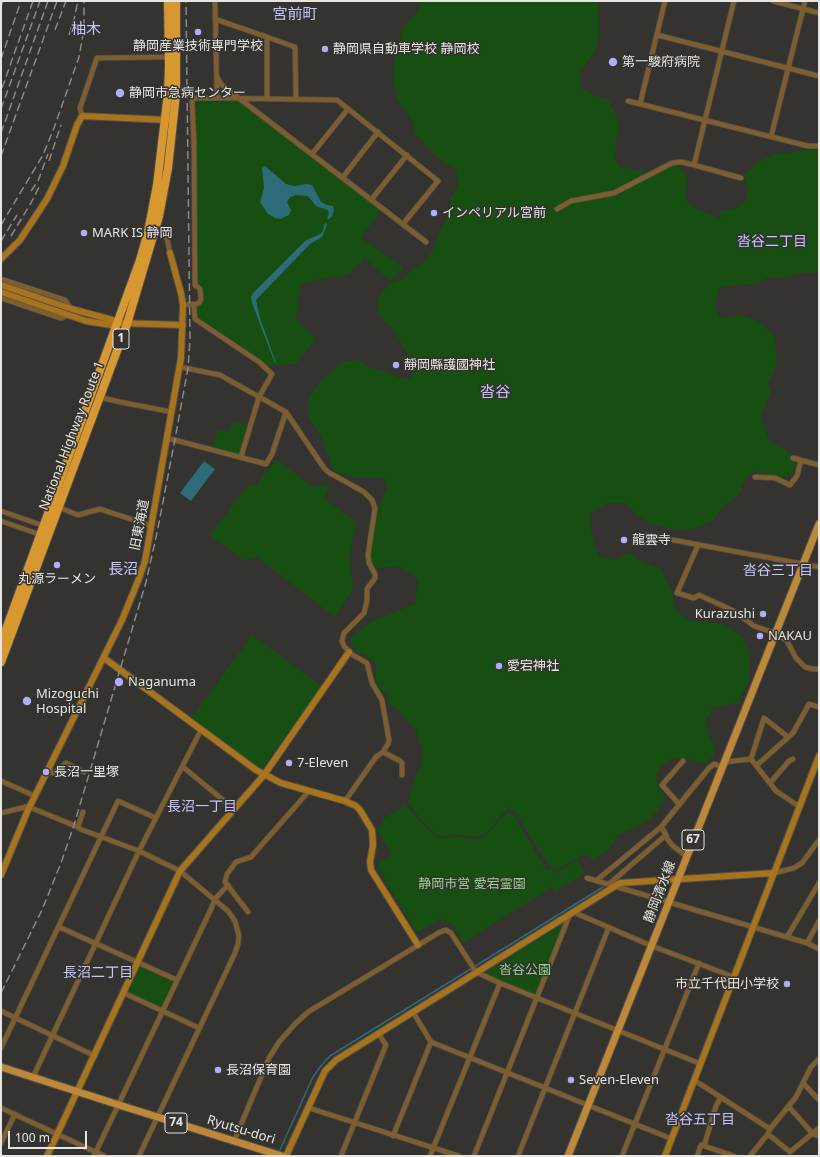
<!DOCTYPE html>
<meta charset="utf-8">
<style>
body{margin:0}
#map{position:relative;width:820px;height:1157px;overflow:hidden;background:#34332f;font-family:"Noto Sans",sans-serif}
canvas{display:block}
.frame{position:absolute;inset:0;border:2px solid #e6e5e2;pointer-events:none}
.scale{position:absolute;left:8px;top:1131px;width:79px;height:18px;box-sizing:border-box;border:2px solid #e6e5e2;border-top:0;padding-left:5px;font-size:12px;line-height:14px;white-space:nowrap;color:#e6e5e2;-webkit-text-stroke:3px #34332f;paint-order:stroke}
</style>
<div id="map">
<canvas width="820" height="1157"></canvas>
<div class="frame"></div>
<div class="scale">100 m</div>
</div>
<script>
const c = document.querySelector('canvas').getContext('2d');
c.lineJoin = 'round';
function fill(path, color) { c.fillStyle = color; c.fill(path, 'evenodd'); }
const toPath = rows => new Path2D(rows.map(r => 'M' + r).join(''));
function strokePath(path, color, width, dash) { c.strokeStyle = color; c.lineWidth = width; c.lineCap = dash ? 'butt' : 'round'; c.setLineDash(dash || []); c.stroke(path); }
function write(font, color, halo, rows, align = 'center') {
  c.font = font + ' "Noto Sans","Noto Sans JP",sans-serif'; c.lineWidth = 3; c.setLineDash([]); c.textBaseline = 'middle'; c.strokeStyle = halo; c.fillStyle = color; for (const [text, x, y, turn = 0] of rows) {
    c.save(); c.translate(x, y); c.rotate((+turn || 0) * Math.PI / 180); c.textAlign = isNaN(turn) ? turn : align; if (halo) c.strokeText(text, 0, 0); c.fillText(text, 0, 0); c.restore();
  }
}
fill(toPath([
 [423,1,597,1,599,18,599,36,596,51,579,73,581,87,592,95,608,99,615,112,619,127,616,143,615,158,620,167,649,172,659,171,668,166,676,165,682,170,688,178,685,194,689,205,721,219,720,210,733,209,745,202,748,189,743,176,760,161,773,155,819,148,819,273,800,273,788,277,768,278,755,284,734,285,719,288,715,309,721,318,743,315,761,323,775,337,777,364,768,383,771,391,761,417,769,440,775,445,783,448,796,461,792,475,777,478,754,471,745,480,738,496,726,504,712,521,694,529,677,530,661,527,647,522,624,503,607,503,597,509,590,514,591,529,594,543,599,556,614,560,629,553,642,562,661,569,673,594,675,609,687,620,723,624,741,636,749,653,749,680,738,703,712,708,705,723,708,734,715,748,713,756,707,763,698,762,685,758,674,758,661,765,656,778,665,796,657,812,643,824,617,835,612,846,594,860,584,854,556,871,547,863,515,812,508,807,487,833,478,837,466,835,437,836,419,817,408,801,417,771,422,764,422,749,415,728,406,720,398,710,390,705,387,695,380,689,375,676,376,664,364,654,355,652,352,645,351,637,370,622,415,604,418,583,414,576,398,566,380,568,369,563,374,518,387,488,385,478,353,477,334,471,319,431,309,420,308,399,325,376,345,361,358,360,371,368,386,372,400,378,409,379,414,372,410,359,395,332,388,324,379,315,377,300,388,285,405,277,417,266,426,260,433,250,440,230,448,217,451,198,458,185,456,169,439,159,416,135,412,121,398,101,392,76,395,55,404,25,414,16],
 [196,101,241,102,381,210,361,238,404,268,390,281,365,258,349,274,301,283,296,319,316,339,296,364,268,366,198,317],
 [232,422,248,425,240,453,237,454,214,448,213,446,218,429,229,432],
 [276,459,311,485,317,487,325,485,330,488,323,498,356,522,350,555,353,590,335,617,257,557,244,560,210,535,248,485,256,485],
 [252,635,322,686,261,770,191,719],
 [405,805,437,838,461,837,476,839,485,836,502,817,511,811,547,871,551,868,555,874,577,860,585,873,555,891,552,887,463,943,451,923,440,919,419,931,416,931,378,869,379,862,392,854,376,829,383,824,383,819],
 [560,926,562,927,536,995,487,975,487,971],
 [141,967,172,981,173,984,163,1005,160,1007,129,992,128,990,139,968]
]), '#164f11');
fill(toPath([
 [265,166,286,184,295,186,306,184,312,185,321,202,327,205,333,206,334,210,332,216,329,219,327,219,329,214,328,210,316,206,308,196,297,195,290,197,287,202,291,210,289,215,280,219,275,218,268,214,260,202,264,188,262,168],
 [325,223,327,224,326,228,322,237,310,244,256,300,260,318,276,363,275,363,252,303,251,297,253,293,305,241,322,233],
 [204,461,215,469,191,501,180,493]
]), '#2e6b79');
strokePath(toPath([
 [279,1152,313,1077,320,1067,330,1056,603,887]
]), '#2e6b79', 1.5);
const street = toPath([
 [215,1,217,98,337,100,438,181,403,224],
 [773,1,819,13],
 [215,19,267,37,267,99],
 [657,35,819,76],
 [267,37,295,47,296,99],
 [217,77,221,84,227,89,426,242],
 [628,101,808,146,819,146],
 [640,104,665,1],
 [82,116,80,108,97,58,169,57],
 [771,137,805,1],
 [312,154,348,109],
 [694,165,734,1],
 [343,177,378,132],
 [371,200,407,155],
 [557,209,571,201,614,193,672,163,681,162,694,165,741,178],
 [154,233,164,235,167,238,170,253],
 [1,279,65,300,71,309],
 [1,298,60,318,62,318,68,315],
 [183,305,197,304,199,303,201,299,200,289,195,285,194,143,192,101,195,98,217,98],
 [194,305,195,319,259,362,272,374,259,397,241,457],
 [180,367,220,375,286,412,324,468,328,472,364,492,372,500,375,508,368,555,369,563,375,574,375,578,367,589,367,601,364,613,344,633,342,641,344,646,351,654,367,663,372,683,382,700,389,740,388,744,383,752,376,757,345,801],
 [99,397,120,402,172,412],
 [167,438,266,464,272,454,286,412],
 [793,458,819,465],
 [755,477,775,478,790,485,797,476,801,460],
 [58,507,78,515,100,509,152,526],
 [1,511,44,526],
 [1,521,41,535],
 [646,535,819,567],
 [698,545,677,593,694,598,699,595,734,611,754,626,775,633,787,641,796,658,805,667,813,669,819,669],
 [383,752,400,761,402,763,402,775],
 [751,759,764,718,788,737],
 [725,762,751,759,776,791,800,807],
 [757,765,793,733,809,704,819,707],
 [183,767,234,809],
 [47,771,54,773,66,763,84,772],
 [1,781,35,796],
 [770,783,789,761,793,759],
 [679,804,662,785,683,761],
 [29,807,78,827],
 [83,812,78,827,80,829,139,851,180,871,228,911,235,921,239,936,238,944,235,953,139,1156],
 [1,813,30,806],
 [661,827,665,833,668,840,673,846,686,856],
 [774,873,794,868,802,863,819,840],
 [587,878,807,943,819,949],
 [597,880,661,827,709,768,714,764,723,767],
 [609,884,666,835],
 [248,912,225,882,227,874,236,862,251,857,309,791],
 [573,912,652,946,734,977],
 [59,927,177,980],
 [787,937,819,883],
 [807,943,819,921],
 [124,993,199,1028],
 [1,1011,95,1056],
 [413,1012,431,1042,672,1139],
 [1,1048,118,801,156,818],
 [33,1077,139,851,201,730],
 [694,1080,770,1129],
 [803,1083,819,1100],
 [789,1107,813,1134,819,1136],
 [1,1108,104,1156],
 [309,1108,459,1156],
 [768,1134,790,1152,819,1128],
 [393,1136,431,1042],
 [234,1141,269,1058,279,1042,296,1023,308,1012,440,932,446,930,451,933,476,972,500,983,701,1064],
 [1,1143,15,1114],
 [704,1146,734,1156],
 [94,1156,211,909,215,899,228,885],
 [341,1156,386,1045,378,1033],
 [430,1156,500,983],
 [474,1156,570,914],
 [518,1156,609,927],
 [622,1156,699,963],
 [697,1156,701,1145,704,1146,716,1106,721,1097],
 [750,1156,768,1134,770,1129,796,1097,811,1067,819,1059]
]);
const secondary = toPath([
 [1,259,20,240,47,199,63,166,77,125,82,116,168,120],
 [1,285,72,309,113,320,117,323],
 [1,292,86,321,111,325,117,323,183,325],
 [104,658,256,770,281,783,345,801,356,806,360,810,372,830,373,845,370,862,371,870,418,945],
 [1,875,28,810,122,620,138,581,145,561,181,358,183,305,181,293,170,253],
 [47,1156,180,871,264,775,349,652],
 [286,1156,325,1071,336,1060,620,883,774,873],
 [665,1156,819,756]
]);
const primary = toPath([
 [1,1067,119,1105,282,1156],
 [568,1156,819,524]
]);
const highway = toPath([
 [1,643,140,260,148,232,157,185,168,93,169,66,168,1],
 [1,662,127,324,159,216,168,168,176,94,176,1]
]);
strokePath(street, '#504f4c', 6);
strokePath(secondary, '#504f4c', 8);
strokePath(primary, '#504f4c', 9);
strokePath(highway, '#504f4c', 10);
strokePath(street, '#7e5d2e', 4.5);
strokePath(secondary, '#a7731d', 6);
strokePath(primary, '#bd8837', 7);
strokePath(highway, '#d79731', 8);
strokePath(toPath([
 [1,6,3,1],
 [55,30,66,1],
 [69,35,74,19,78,1],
 [1,59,21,1],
 [2,88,33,1],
 [1,109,40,1],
 [1,133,48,1],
 [1,156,57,1],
 [49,161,61,125],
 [31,191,38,181,48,154],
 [1,225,43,155,54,128,79,57,84,29,84,1],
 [11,236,31,203,40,185],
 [1,241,17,215],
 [1,993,42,910,61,863,74,825,146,582,157,533,175,439,188,368,190,340,186,1]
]), '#8a8985', 1.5, [8, 4]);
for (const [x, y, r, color] of [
 [198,32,4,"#b1adfa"],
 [325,49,4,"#b1adfa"],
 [613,62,5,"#b1adfa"],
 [120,93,5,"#b1adfa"],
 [434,213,4,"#b1adfa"],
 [84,233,4,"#b1adfa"],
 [396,365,4,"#b1adfa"],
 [624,540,4,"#b1adfa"],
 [57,565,4,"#b1adfa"],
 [763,614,4,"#b1adfa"],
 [760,636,4,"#b1adfa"],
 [499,666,4,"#b1adfa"],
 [119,682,5,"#b1adfa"],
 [27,701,5,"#b1adfa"],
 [289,763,4,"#b1adfa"],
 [46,772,4,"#b1adfa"],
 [787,984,4,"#b1adfa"],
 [218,1070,4,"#b1adfa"],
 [571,1080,4,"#b1adfa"]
]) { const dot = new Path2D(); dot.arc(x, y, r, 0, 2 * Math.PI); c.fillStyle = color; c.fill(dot); strokePath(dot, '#34332f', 1.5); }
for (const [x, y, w] of [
 [121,339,16],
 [693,840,22],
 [176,1123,22]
]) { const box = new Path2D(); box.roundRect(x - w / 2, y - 10, w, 20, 3); c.fillStyle = '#34332f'; c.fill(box); strokePath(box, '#e6e5e2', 1); }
write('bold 12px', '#e6e5e2', null, [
 ["1",121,339],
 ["67",693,840],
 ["74",176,1123]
]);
write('13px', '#e6e5e2', '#34332f', [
 ["静岡産業技術専門学校",198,46,"center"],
 ["静岡県自動車学校 静岡校",333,49],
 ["第一駿府病院",622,62],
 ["静岡市急病センター",129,93],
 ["インペリアル宮前",442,213],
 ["MARK IS 静岡",92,233],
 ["靜岡縣護國神社",404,365],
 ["龍雲寺",632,540],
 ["丸源ラーメン",57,579,"center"],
 ["Kurazushi",755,614,"right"],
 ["NAKAU",768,636],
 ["愛宕神社",507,666],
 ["Naganuma",128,682],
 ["Mizoguchi",36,694],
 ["Hospital",36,709],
 ["7-Eleven",297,763],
 ["長沼一里塚",54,772],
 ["市立千代田小学校",779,984,"right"],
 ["長沼保育園",226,1070],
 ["Seven-Eleven",579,1080]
], 'left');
write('13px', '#e6e5e2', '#34332f', [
 ["National Highway Route 1",72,436,-69],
 ["旧東海道",140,525,-79],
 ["静岡清水線",660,892,-69],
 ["Ryutsu-dori",241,1130,17]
]);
write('13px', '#8dda84', '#34332f', [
 ["静岡市営 愛宕霊園",472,884],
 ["沓谷公園",525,970]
]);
write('14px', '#c6c4fd', '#34332f', [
 ["沓谷二丁目",772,242],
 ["沓谷三丁目",778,571],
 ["長沼一丁目",202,807],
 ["長沼二丁目",98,973],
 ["沓谷五丁目",700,1120]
]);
write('15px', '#c6c4fd', '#34332f', [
 ["宮前町",295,15],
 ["柚木",86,30],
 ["沓谷",495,393],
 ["長沼",123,570]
]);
</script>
